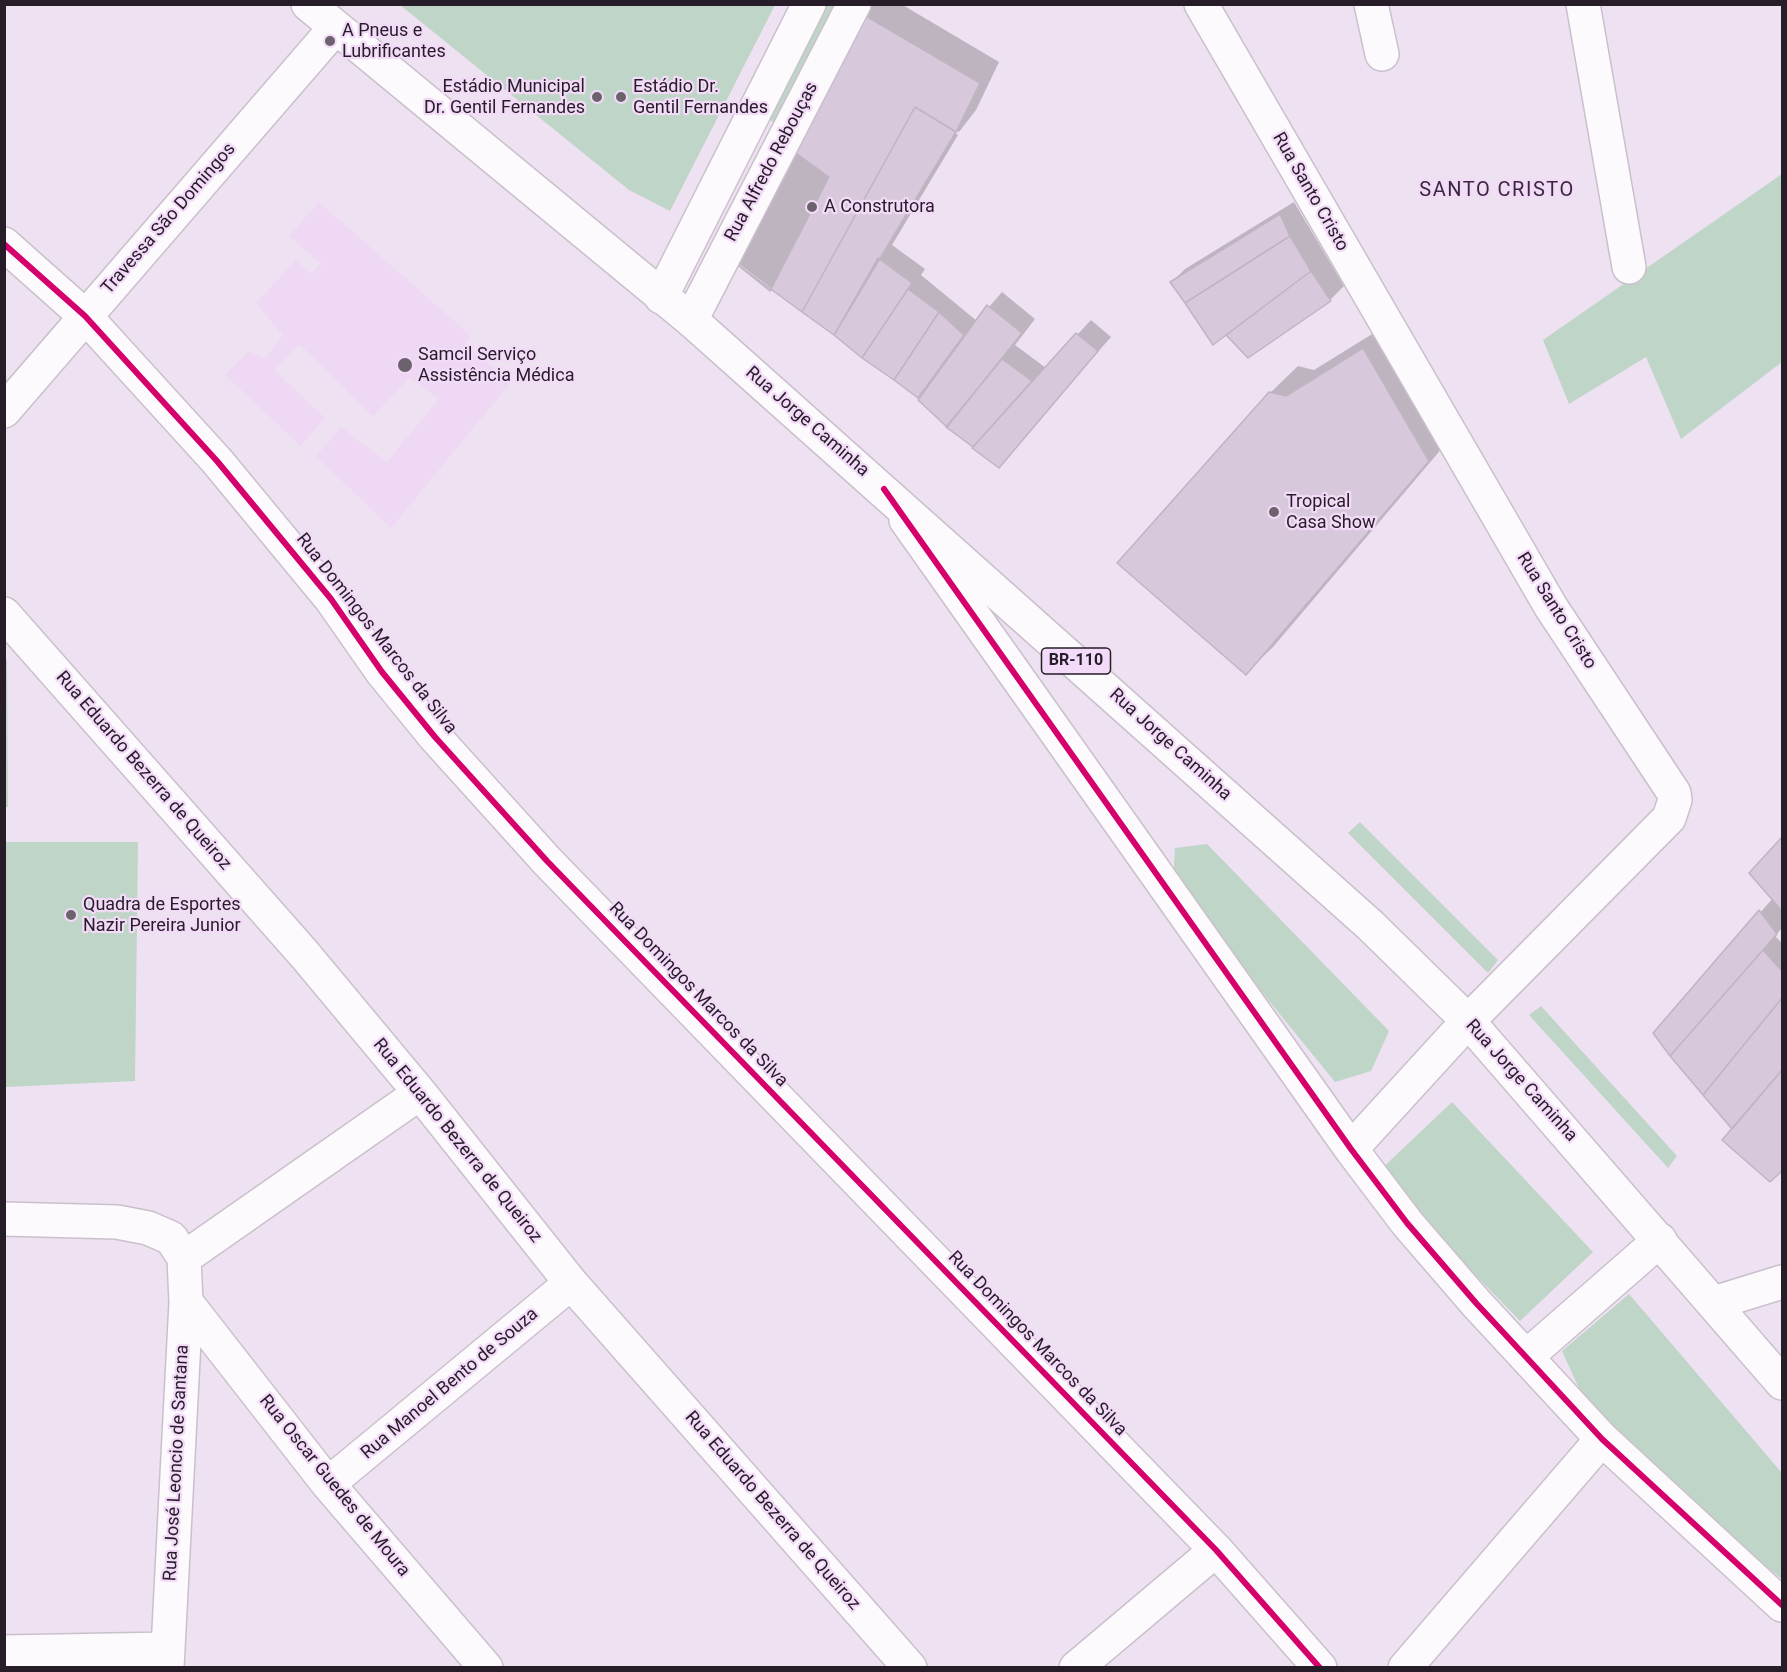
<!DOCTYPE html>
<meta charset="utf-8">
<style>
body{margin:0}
#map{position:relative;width:1787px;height:1672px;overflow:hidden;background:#eee1f1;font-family:Roboto,sans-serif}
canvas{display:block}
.frame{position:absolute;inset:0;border:6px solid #261d28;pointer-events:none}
</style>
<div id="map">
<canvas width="1787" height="1672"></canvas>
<div class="frame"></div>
</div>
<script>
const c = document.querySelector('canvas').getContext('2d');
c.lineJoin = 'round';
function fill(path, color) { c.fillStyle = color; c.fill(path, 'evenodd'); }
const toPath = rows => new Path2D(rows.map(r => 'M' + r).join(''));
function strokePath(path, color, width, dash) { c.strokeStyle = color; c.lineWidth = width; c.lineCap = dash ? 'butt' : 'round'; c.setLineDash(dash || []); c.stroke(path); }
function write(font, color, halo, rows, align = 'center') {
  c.font = font + ' Roboto,sans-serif'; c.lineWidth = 4.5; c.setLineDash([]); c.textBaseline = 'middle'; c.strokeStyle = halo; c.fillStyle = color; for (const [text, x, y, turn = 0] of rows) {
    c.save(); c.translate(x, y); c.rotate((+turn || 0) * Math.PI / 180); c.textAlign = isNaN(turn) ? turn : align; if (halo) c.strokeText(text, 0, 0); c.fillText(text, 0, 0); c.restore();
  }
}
fill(toPath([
 [319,202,470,335,465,344,511,382,391,528,316,456,341,427,387,462,439,399,410,378,373,416,299,344,274,370,325,418,301,446,225,375,249,351,264,359,283,335,256,303,296,260,311,274,321,264,289,236]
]), '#eed8f3');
fill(toPath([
 [400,5,775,5,670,211,629,190],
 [827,5,839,8,778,124,768,119],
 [1782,174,1782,362,1681,439,1646,357,1569,404,1543,340],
 [7,660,8,807,5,807,4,661],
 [1360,822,1498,960,1488,973,1348,833],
 [5,842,138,842,135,1081,5,1087],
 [1207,844,1389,1031,1371,1071,1335,1082,1173,883,1175,848],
 [1541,1006,1677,1156,1668,1168,1529,1015],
 [1452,1102,1593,1252,1520,1321,1377,1173],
 [1629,1294,1782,1473,1782,1579,1602,1439,1562,1351]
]), '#bfd5c7');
fill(toPath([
 [868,4,901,4,999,62,976,110,959,132,920,108,918,110,958,135,892,245,925,269,921,275,977,321,1002,292,1035,319,1015,345,1046,368,1091,320,1111,337,999,466,947,426,919,398,736,262],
 [1294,202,1344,286,1330,300,1172,282,1185,269],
 [1390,323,1455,433,1273,647,1246,673,1270,393,1298,366,1314,370],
 [1782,839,1782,928,1775,936,1782,943,1782,1169,1770,1180,1734,1128,1655,1033,1773,898,1751,873]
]), '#0003');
const building = toPath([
 [859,12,980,83,956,132,915,107,802,312,734,262,859,12],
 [915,107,956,132,834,335,802,312,915,107],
 [793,151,829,177,770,291,734,262,793,151],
 [1280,214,1290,236,1185,303,1170,282,1280,214],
 [1290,236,1311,271,1213,345,1185,303,1290,236],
 [878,258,912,283,862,358,834,335,878,258],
 [1311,271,1331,301,1248,358,1226,335,1311,271],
 [908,289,939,312,894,380,862,358,908,289],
 [987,305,1022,333,947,427,918,400,987,305],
 [939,312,964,335,918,398,894,380,939,312],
 [1076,333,1098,351,999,468,972,448,1076,333],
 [1363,348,1429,461,1246,675,1117,563,1269,392,1286,396,1363,348],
 [1002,359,1032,381,973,447,946,427,1002,359],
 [1782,837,1782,911,1749,873,1782,837],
 [1759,910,1777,934,1670,1056,1653,1033,1759,910],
 [1763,950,1782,971,1782,998,1703,1095,1670,1056,1763,950],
 [1782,998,1782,1070,1732,1129,1703,1095,1782,998],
 [1782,1070,1782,1171,1770,1182,1722,1140,1782,1070]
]);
fill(building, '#d7c9db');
strokePath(building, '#bfb4c1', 1.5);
const minor = toPath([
 [1201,4,1551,607,1674,793,1675,800,1669,818,1468,1021,1351,1149],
 [1371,4,1382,54],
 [1583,4,1629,267],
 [4,244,85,316,217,461,331,599,382,672,435,737,547,861,1216,1550,1320,1668],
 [661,297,809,4],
 [691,320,854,4],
 [4,411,335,28],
 [906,520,1351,1149,1407,1223,1476,1303,1602,1439,1782,1605],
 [4,614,305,955,420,1093,571,1283,910,1668],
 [4,1219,117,1222,148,1228,171,1238,184,1258],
 [184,1258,420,1093],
 [186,1302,328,1484,486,1668],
 [1714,1303,1782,1282],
 [1526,1357,1660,1240],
 [328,1484,571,1283],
 [4,1652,166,1649],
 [167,1668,186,1302,184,1258],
 [1076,1668,1216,1550],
 [1405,1668,1602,1439]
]);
const primary = toPath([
 [308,4,691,320,1370,925,1468,1021,1782,1383]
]);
strokePath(minor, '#cac0cc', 36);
strokePath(primary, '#cac0cc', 36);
strokePath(minor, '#fcfafd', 33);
strokePath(primary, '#fcfafd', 33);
strokePath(toPath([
 [4,244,85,316,217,461,331,599,382,672,435,737,547,861,1216,1550,1320,1668],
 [884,489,1351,1149,1407,1223,1476,1303,1602,1439,1782,1605]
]), '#d6006c', 6);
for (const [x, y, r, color] of [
 [330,41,6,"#6c626e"],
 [597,97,6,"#6c626e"],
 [621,97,6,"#6c626e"],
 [812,207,6,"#6c626e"],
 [405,365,8,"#6c626e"],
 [1274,512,6,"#6c626e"],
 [71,915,6,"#6c626e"]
]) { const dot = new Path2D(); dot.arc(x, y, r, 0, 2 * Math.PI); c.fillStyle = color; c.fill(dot); strokePath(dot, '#f3daf8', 2); }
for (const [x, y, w] of [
 [1076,661,69]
]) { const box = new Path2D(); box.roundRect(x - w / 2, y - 13, w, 26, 4.5); c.fillStyle = '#f3daf8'; c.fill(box); strokePath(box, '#261d28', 1.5); }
write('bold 16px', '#261d28', null, [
 ["BR-110",1076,661]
]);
write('18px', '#261d28', '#f3daf8', [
 ["A Pneus e",342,31],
 ["Lubrificantes",342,52],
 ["Estádio Municipal",585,87,"right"],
 ["Dr. Gentil Fernandes",585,108,"right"],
 ["Estádio Dr.",633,87],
 ["Gentil Fernandes",633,108],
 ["A Construtora",824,207],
 ["Samcil Serviço",418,355],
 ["Assistência Médica",418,376],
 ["Tropical",1286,502],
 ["Casa Show",1286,523],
 ["Quadra de Esportes",83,905],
 ["Nazir Pereira Junior",83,926]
], 'left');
write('18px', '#261d28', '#f3daf8', [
 ["Rua Alfredo Rebouças",772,162,-62],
 ["Rua Santo Cristo",1310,192,60],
 ["Travessa São Domingos",169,219,-49],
 ["Rua Jorge Caminha",807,422,41],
 ["Rua Santo Cristo",1556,611,58],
 ["Rua Domingos Marcos da Silva",376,634,52],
 ["Rua Jorge Caminha",1170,745,42],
 ["Rua Eduardo Bezerra de Queiroz",143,771,49],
 ["Rua Domingos Marcos da Silva",698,995,46],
 ["Rua Jorge Caminha",1521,1081,48],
 ["Rua Eduardo Bezerra de Queiroz",457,1141,51],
 ["Rua Domingos Marcos da Silva",1037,1344,46],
 ["Rua Manoel Bento de Souza",450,1384,-40],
 ["Rua José Leoncio de Santana",177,1463,-87],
 ["Rua Oscar Guedes de Moura",334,1486,51],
 ["Rua Eduardo Bezerra de Queiroz",772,1511,49]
]);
c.letterSpacing = '1.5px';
write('20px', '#3b283f', '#f3daf8', [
 ["SANTO CRISTO",1497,191]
]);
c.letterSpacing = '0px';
</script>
